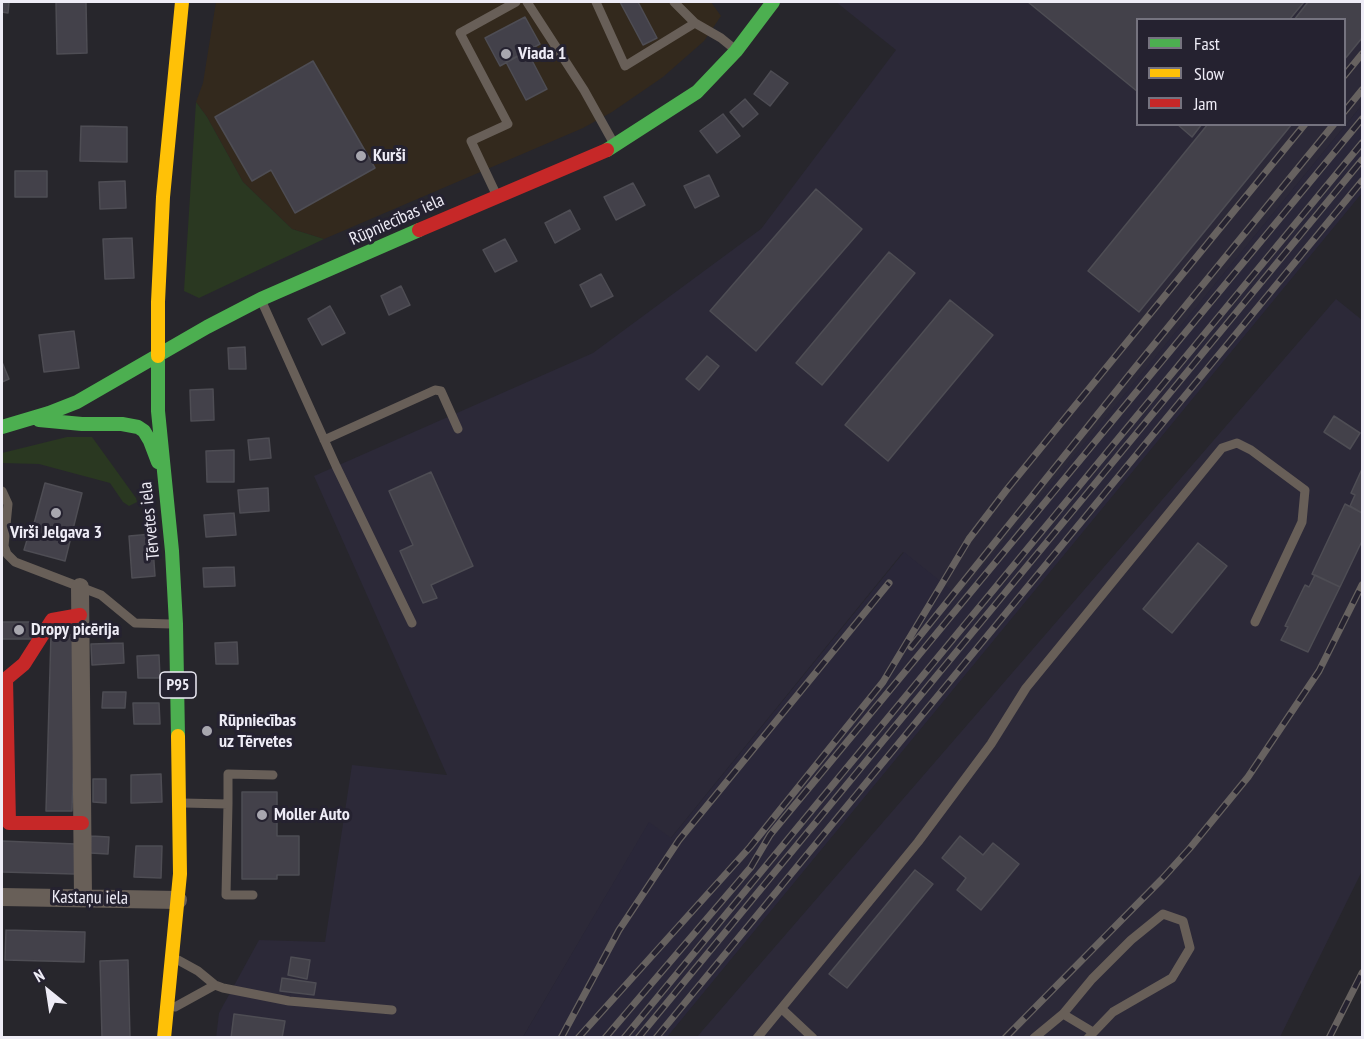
<!DOCTYPE html>
<meta charset="utf-8">
<style>
body{margin:0}
#map{position:relative;width:1364px;height:1039px;overflow:hidden;background:#27262c;font-family:"PT Sans Narrow",sans-serif}
canvas{display:block}
.frame{position:absolute;inset:0;border:3px solid #eeecf6;pointer-events:none}
.legend{position:absolute;left:1136px;top:18px;width:210px;height:108px;box-sizing:border-box;background:#252230;border:2px solid #75737f;margin:0;padding:8px 10px;list-style:none;font-size:18px;color:#eeecf6}
.legend li{display:flex;align-items:center;gap:12px;height:30px}
.legend b{width:30px;border:2px solid #75737f}
.north{position:absolute;left:18px;top:961px;width:60px;height:60px;-webkit-text-stroke:4px #252230;paint-order:stroke;rotate:330deg;font-size:16px;font-weight:700;line-height:24px;text-align:center;color:#eeecf6}
.north::after{content:'';display:block;margin:auto;width:21px;height:27px;background:#eeecf6;clip-path:polygon(50% 0,100% 100%,50% 72%,0 100%)}
</style>
<div id="map">
<canvas width="1364" height="1039"></canvas>
<div class="frame"></div>
<ul class="legend">
<li><b style="height:8px;background:#4caf50"></b>Fast</li>
<li><b style="height:8px;background:#ffc107"></b>Slow</li>
<li><b style="height:8px;background:#c62828"></b>Jam</li>
</ul>
<div class="north">N</div>
</div>
<script>
const c = document.querySelector('canvas').getContext('2d');
c.lineJoin = 'round';
function fill(path, color) { c.fillStyle = color; c.fill(path, 'evenodd'); }
const toPath = rows => new Path2D(rows.map(r => 'M' + r).join(''));
function strokePath(path, color, width, dash) { c.strokeStyle = color; c.lineWidth = width; c.lineCap = dash ? 'butt' : 'round'; c.setLineDash(dash || []); c.stroke(path); }
function write(font, color, halo, rows, align = 'center') {
  c.font = font + ' "PT Sans Narrow",sans-serif'; c.lineWidth = 6; c.setLineDash([]); c.textBaseline = 'middle'; c.strokeStyle = halo; c.fillStyle = color; for (const [text, x, y, turn = 0] of rows) {
    c.save(); c.translate(x, y); c.rotate((+turn || 0) * Math.PI / 180); c.textAlign = isNaN(turn) ? turn : align; if (halo) c.strokeText(text, 0, 0); c.fillText(text, 0, 0); c.restore();
  }
}
fill(toPath([
 [216,2,711,2,721,16,704,41,663,77,612,112,583,128,324,239,292,229,243,182,207,117,196,102,203,83]
]), '#33291d');
fill(toPath([
 [836,2,1362,2,1362,105,959,597,903,552,670,839,649,823,523,1037,216,1038,219,1013,259,940,325,942,352,765,447,775,314,476,593,353,761,229,896,50],
 [1138,20,1344,20,1344,124,1138,124],
 [1336,299,1362,320,1362,871,1280,1037,696,1038]
]), '#2c2938');
fill(toPath([
 [1362,105,1362,193,667,1037,523,1037,649,822,671,838,904,552,959,596]
]), '#2a2739');
fill(toPath([
 [196,102,207,117,243,182,292,229,324,239,199,298,184,291],
 [67,437,92,437,136,498,137,502,129,506,123,502,110,483,39,464,2,463,2,453]
]), '#2a3821');
const building = toPath([
 [2,2,9,2,8,13,2,12,2,2],
 [56,2,86,2,87,53,57,54,56,2],
 [620,2,638,2,657,38,643,45,620,2],
 [1028,2,1304,2,1289,20,1138,20,1138,92,1028,2],
 [1308,2,1362,2,1362,38,1344,60,1344,20,1294,20,1308,2],
 [525,17,540,44,500,66,485,38,525,17],
 [527,51,547,89,526,100,506,62,527,51],
 [313,61,375,168,295,213,271,170,252,181,215,117,313,61],
 [771,71,788,83,770,106,754,94,771,71],
 [745,99,758,114,743,127,730,112,745,99],
 [723,114,740,136,717,153,700,131,723,114],
 [1177,124,1202,124,1192,137,1177,124],
 [1208,124,1292,124,1139,312,1088,271,1208,124],
 [81,126,127,127,127,162,80,161,81,126],
 [15,171,47,171,47,197,15,197,15,171],
 [709,175,719,196,695,208,684,186,709,175],
 [125,181,126,208,100,209,99,182,125,181],
 [633,183,645,205,616,220,604,197,633,183],
 [816,189,862,229,756,351,710,311,816,189],
 [570,210,580,229,555,243,545,223,570,210],
 [132,238,134,278,105,279,103,239,132,238],
 [505,239,517,261,495,272,483,250,505,239],
 [889,252,915,273,822,385,796,363,889,252],
 [601,274,613,296,591,307,580,285,601,274],
 [401,286,410,305,389,315,381,296,401,286],
 [950,300,993,335,888,461,845,425,950,300],
 [330,306,345,333,322,345,308,319,330,306],
 [74,331,79,368,44,372,39,335,74,331],
 [245,347,246,369,229,369,228,348,245,347],
 [707,356,719,366,699,390,686,379,707,356],
 [2,362,9,379,2,382,2,362],
 [213,389,214,420,191,421,190,390,213,389],
 [1334,416,1360,433,1350,449,1324,432,1334,416],
 [269,438,271,458,250,460,248,440,269,438],
 [234,450,234,482,207,482,206,451,234,450],
 [1362,469,1362,513,1350,506,1355,495,1351,493,1362,469],
 [431,472,473,566,431,585,437,598,423,603,400,551,413,545,389,491,431,472],
 [45,483,82,493,65,561,24,550,30,530,32,531,45,483],
 [268,488,269,511,240,513,238,490,268,488],
 [1345,504,1362,513,1362,541,1340,587,1312,574,1345,504],
 [234,513,236,535,206,537,204,515,234,513],
 [152,534,155,576,132,578,129,536,152,534],
 [1198,543,1227,566,1172,633,1143,609,1198,543],
 [234,567,235,586,204,587,203,568,234,567],
 [1315,575,1340,587,1308,652,1281,640,1288,627,1285,626,1305,585,1309,587,1315,575],
 [2,622,37,622,37,639,2,639,2,622],
 [51,634,77,635,72,811,46,811,51,634],
 [237,642,238,664,216,664,215,643,237,642],
 [123,643,124,663,92,665,91,644,123,643],
 [159,655,160,678,138,678,137,656,159,655],
 [103,692,126,692,125,708,102,708,103,692],
 [133,703,159,703,160,724,134,724,133,703],
 [161,774,162,802,131,803,131,775,161,774],
 [93,779,106,779,106,803,93,802,93,779],
 [242,792,277,792,277,836,299,836,299,875,277,875,277,879,242,879,242,792],
 [91,836,109,837,108,854,90,853,91,836],
 [960,836,983,855,993,843,1019,864,981,910,957,890,966,878,942,858,960,836],
 [2,841,76,844,75,874,2,872,2,841],
 [136,846,162,846,161,878,134,877,136,846],
 [915,870,933,884,847,988,829,974,915,870],
 [6,930,85,932,84,962,5,960,6,930],
 [291,957,310,960,307,979,288,975,291,957],
 [128,960,130,1038,102,1038,100,961,128,960],
 [282,978,316,983,314,995,280,991,282,978],
 [234,1014,285,1021,282,1038,231,1038,234,1014]
]);
fill(building, '#43414a');
strokePath(building, '#4e4d54', 1.5);
strokePath(toPath([
 [527,2,584,90,613,142],
 [596,2,625,66,695,23],
 [674,2,695,23,721,38,732,47],
 [496,194,471,141,508,124,460,33,516,2],
 [262,302,336,466,412,623],
 [324,440,435,390,441,391,458,429],
 [2,491,8,504,4,546,7,554,15,562,101,595,135,623,171,624],
 [183,803,228,804,226,895,253,895],
 [228,804,228,774,273,775],
 [178,960,198,971,215,985,223,988,289,1001,392,1010],
 [175,1007,215,985],
 [782,1009,813,1038],
 [1063,1014,1093,1032],
 [757,1038,918,842,991,744,1026,688,1222,448,1237,443,1251,450,1305,490,1302,522,1255,622],
 [1034,1038,1063,1014,1092,979,1131,940,1163,914,1183,921,1190,948,1172,978,1113,1012,1088,1038]
]), '#685f58', 9);
strokePath(toPath([
 [80,587,83,898],
 [2,897,178,900]
]), '#685f58', 18);
strokePath(toPath([
 [607,150,697,92,736,51,773,2],
 [158,356,158,411,172,551,176,624,178,736],
 [39,420,82,424,122,424,138,427,144,431,150,441,158,462],
 [2,427,49,413,77,402,207,327,261,299,419,230]
]), '#4caf50', 14);
strokePath(toPath([
 [158,356,158,302,163,197,182,2],
 [164,1038,180,874,178,736]
]), '#ffc107', 14);
strokePath(toPath([
 [419,230,607,150],
 [80,615,52,620,24,664,6,679,9,823,82,823]
]), '#c62828', 14);
const rail = toPath([
 [1344,76,1362,54],
 [1344,112,1362,90],
 [911,647,1134,369,1334,124],
 [561,1038,619,930,679,840,889,583],
 [578,1038,750,847,883,682,969,539,1008,488,1305,124],
 [605,1038,751,867,770,835,1362,119],
 [624,1038,1362,143],
 [638,1038,1362,160],
 [656,1038,1362,181],
 [1005,1038,1162,879,1190,848,1248,777,1319,671,1362,585],
 [1329,1038,1362,973]
]);
strokePath(rail, '#676260', 7);
strokePath(rail, '#252230', 4.5, [14]);
for (const [x, y, r, color] of [
 [506,54,6,"#a8a7af"],
 [361,156,6,"#a8a7af"],
 [56,513,6,"#a8a7af"],
 [19,630,6,"#a8a7af"],
 [207,731,6,"#a8a7af"],
 [262,815,6,"#a8a7af"]
]) { const dot = new Path2D(); dot.arc(x, y, r, 0, 2 * Math.PI); c.fillStyle = color; c.fill(dot); strokePath(dot, '#252230', 2); }
for (const [x, y, w] of [
 [178,685,36]
]) { const box = new Path2D(); box.roundRect(x - w / 2, y - 13, w, 26, 4.5); c.fillStyle = '#252230'; c.fill(box); strokePath(box, '#eeecf6', 1.5); }
write('bold 16px', '#eeecf6', null, [
 ["P95",178,685]
]);
write('bold 18px', '#eeecf6', '#252230', [
 ["Viada 1",518,54],
 ["Kurši",373,156],
 ["Virši Jelgava 3",56,533,"center"],
 ["Dropy picērija",31,630],
 ["Rūpniecības",219,721],
 ["uz Tērvetes",219,742],
 ["Moller Auto",274,815]
], 'left');
write('18px', '#eeecf6', '#252230', [
 ["Rūpniecības iela",397,220,-24],
 ["Tērvetes iela",150,521,-96],
 ["Kastaņu iela",90,898,1]
]);
</script>
